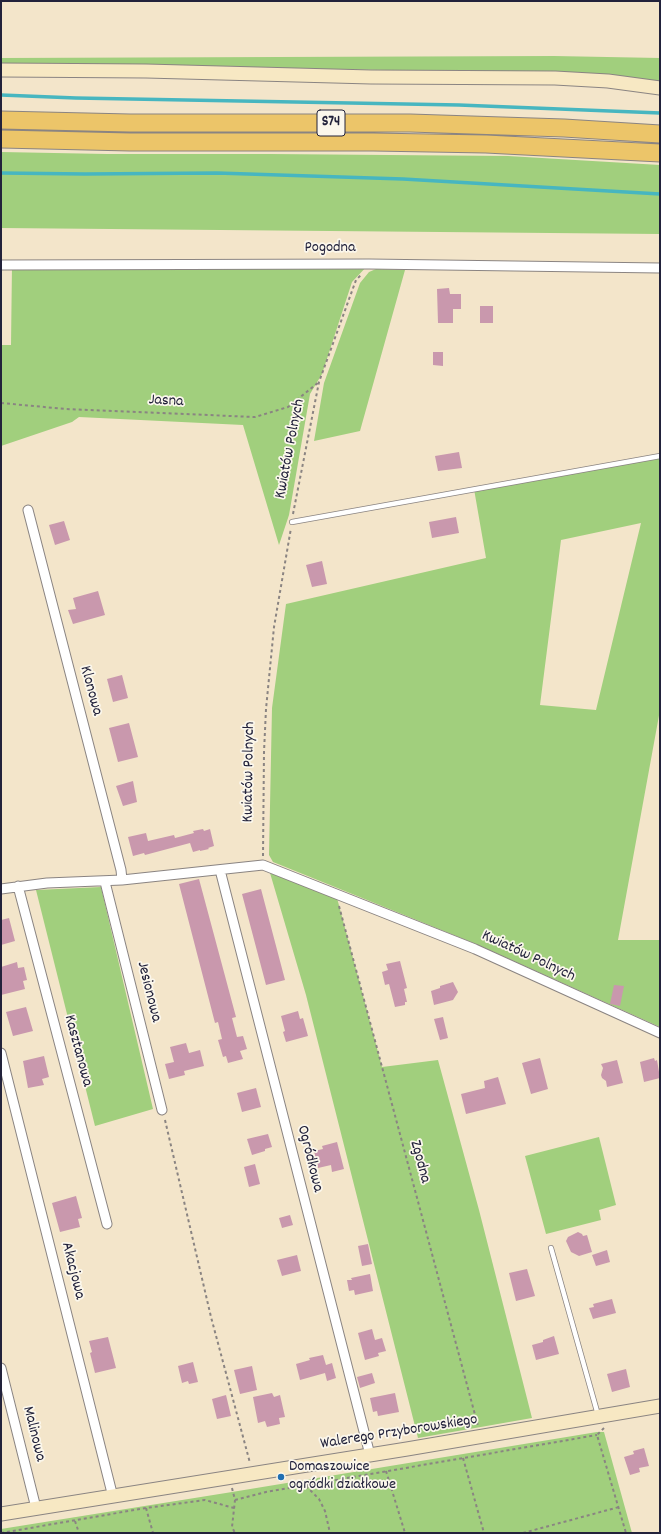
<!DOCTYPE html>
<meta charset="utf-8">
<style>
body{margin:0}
#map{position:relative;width:661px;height:1534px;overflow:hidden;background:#f3e5ca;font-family:Dekko,sans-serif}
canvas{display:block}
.frame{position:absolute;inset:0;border:2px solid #22223b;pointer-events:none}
</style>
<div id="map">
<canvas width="661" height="1534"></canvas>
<div class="frame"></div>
</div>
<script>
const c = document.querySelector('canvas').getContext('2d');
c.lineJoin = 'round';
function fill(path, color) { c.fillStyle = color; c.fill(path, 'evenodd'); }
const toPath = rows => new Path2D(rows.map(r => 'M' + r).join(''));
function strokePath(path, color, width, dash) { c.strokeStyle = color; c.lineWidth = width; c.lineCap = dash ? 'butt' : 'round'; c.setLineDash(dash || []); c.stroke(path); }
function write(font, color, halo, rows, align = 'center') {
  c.font = font + ' Dekko,sans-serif'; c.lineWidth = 3.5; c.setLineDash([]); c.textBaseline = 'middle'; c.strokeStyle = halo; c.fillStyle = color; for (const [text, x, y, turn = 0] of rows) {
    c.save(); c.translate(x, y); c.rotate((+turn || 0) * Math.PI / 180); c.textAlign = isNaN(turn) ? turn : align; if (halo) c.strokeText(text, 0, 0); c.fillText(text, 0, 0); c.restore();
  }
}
fill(toPath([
 [554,56,660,58,660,82,465,71,1,65,1,58],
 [1,152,107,154,270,154,508,156,660,165,660,234,1,228],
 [369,264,352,282,322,374,310,394,289,515,279,545,243,425,79,417,72,422,1,446,1,345,11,345,12,265],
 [376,269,405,270,360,431,314,441,324,383,360,283,369,272],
 [660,456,660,710,618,940,660,940,660,1027,476,944,273,862,269,855,272,708,286,604,486,558,474,489],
 [641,523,596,710,540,705,561,540],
 [270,873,337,898,382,1067,438,1060,479,1210,532,1418,418,1438,306,995],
 [101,887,153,1109,95,1126,36,890],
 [599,1137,616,1205,599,1210,601,1220,546,1234,525,1156],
 [597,1432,604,1432,632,1533,1,1533,1,1529,232,1492]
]), '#a1cf7d');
strokePath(toPath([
 [1,95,76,98,459,105,660,113],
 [1,173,85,174,217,173,403,179,660,194]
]), '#47b6c0', 3.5);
fill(toPath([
 [449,288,450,294,461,294,461,309,453,309,453,323,438,323,437,289],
 [480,306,493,306,493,323,480,323],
 [433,352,443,352,443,366,433,365],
 [459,452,462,468,438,471,435,456],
 [456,517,459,533,432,538,429,522],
 [64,521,70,540,55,545,49,525],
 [322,561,327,584,312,587,306,565],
 [98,591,105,615,73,624,68,610,76,609,73,598],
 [122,675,128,698,113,702,107,679],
 [129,723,138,757,118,762,109,728],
 [133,781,137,802,123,806,116,786],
 [203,829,204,831,210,829,214,846,208,848,209,849,200,851,200,850,193,852,190,843,145,855,144,853,133,856,128,837,146,833,148,841,174,835,175,838,194,833,193,831],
 [199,879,236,1017,232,1018,237,1037,243,1036,247,1049,240,1051,243,1059,228,1063,226,1056,223,1057,218,1040,222,1039,218,1022,215,1023,179,884],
 [261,889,285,980,266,985,242,894],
 [9,918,15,941,1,945,1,920],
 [400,961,407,988,404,989,407,1002,405,1002,405,1005,395,1007,389,984,385,985,382,972,388,970,386,964],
 [17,962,18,968,24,967,27,980,23,981,25,989,1,995,1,967],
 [453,982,458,992,453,1000,434,1005,431,991,440,988,440,986],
 [614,985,624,986,620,1006,610,1004],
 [26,1007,33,1031,13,1036,6,1012],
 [298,1011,300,1019,303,1018,308,1036,286,1042,283,1032,285,1031,281,1016],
 [443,1017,448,1038,440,1040,434,1019],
 [186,1043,189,1053,200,1050,204,1066,184,1071,185,1075,169,1079,165,1064,174,1062,170,1047],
 [44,1056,49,1077,42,1079,44,1085,28,1088,23,1061],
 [540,1058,548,1089,531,1094,522,1063],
 [654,1058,655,1061,657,1060,660,1078,644,1082,640,1062],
 [617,1060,623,1083,607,1087,606,1081,602,1078,601,1075,603,1068,601,1064],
 [498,1077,506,1104,466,1114,461,1094,485,1088,484,1081],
 [256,1088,261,1107,242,1112,237,1093],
 [268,1134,272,1147,265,1149,265,1151,252,1155,247,1139],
 [337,1142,344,1169,332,1172,331,1165,318,1168,314,1151,323,1149,322,1146],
 [255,1164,260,1184,249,1187,244,1167],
 [76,1196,82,1218,78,1219,80,1227,60,1232,52,1203],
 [290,1215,293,1225,282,1228,279,1218],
 [578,1232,582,1234,583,1236,587,1235,592,1252,579,1256,571,1252,566,1241,568,1237],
 [368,1244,372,1264,362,1266,358,1246],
 [607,1250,610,1262,596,1266,592,1255],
 [297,1255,301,1271,282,1276,277,1260],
 [527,1269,535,1296,516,1301,509,1273],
 [370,1274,373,1291,355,1295,354,1290,349,1291,347,1280,352,1280,351,1278],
 [612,1299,616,1313,593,1319,589,1308,594,1307,593,1304],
 [372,1329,375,1340,382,1338,386,1351,378,1353,379,1356,365,1360,358,1333],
 [554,1336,559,1354,536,1360,532,1345,543,1342,543,1340],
 [108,1337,116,1368,95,1373,90,1353,92,1352,89,1341],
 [323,1355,326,1365,332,1363,336,1378,327,1381,325,1373,300,1380,296,1364,310,1360,309,1358],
 [193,1362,198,1382,189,1384,188,1381,182,1383,178,1366],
 [252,1366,257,1390,240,1394,234,1370],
 [626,1369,630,1387,612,1392,607,1374],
 [372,1373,375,1383,360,1388,357,1377],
 [272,1393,274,1397,280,1395,285,1417,279,1418,280,1424,267,1427,265,1421,258,1423,253,1397],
 [395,1393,399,1412,378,1416,377,1411,373,1412,370,1398],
 [226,1395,231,1416,217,1419,212,1399],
 [644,1448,649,1466,639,1468,640,1472,630,1475,624,1457,634,1454,633,1451]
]), '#c998ad');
const lane = toPath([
 [292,522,660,456],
 [551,1248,598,1415]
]);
const street = toPath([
 [1,265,369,264,660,268],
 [28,510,121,870,122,880],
 [220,870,370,1455],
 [105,882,162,1110],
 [18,886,107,1224],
 [1,889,47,883,122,880,263,865,475,949,660,1033],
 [1,1053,113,1497],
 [1,1368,36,1508]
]);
const secondary = toPath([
 [1,70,146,71,371,77,555,78,608,81,660,88],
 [1,1514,407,1449,660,1406]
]);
const highway = toPath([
 [1,120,130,123,410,123,564,128,660,134],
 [1,139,130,142,373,142,486,144,660,153]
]);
strokePath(lane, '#8a8482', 6);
strokePath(street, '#8a8482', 11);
strokePath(secondary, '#8a8482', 15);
strokePath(highway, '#8a8482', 19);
strokePath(toPath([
 [1,403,66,409,255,417,288,407,319,382],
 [293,514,319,382,356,280,362,274],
 [263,856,264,752,266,709,274,627,291,528],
 [339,906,478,1426],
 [165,1120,211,1317,250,1463],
 [604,1428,597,1435,626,1533],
 [463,1458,484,1533],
 [386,1471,405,1533],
 [306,1486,319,1499,325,1511,330,1533],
 [232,1488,235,1500,232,1527,235,1533],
 [235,1500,266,1492,597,1435],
 [146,1508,153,1533],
 [75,1521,79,1533],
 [1,1533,146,1508,205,1500,234,1508],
 [523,1533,619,1507]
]), '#8a8482', 2, [3, 3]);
strokePath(lane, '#fff', 4.5);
strokePath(street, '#fff', 9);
strokePath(secondary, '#f7e8c3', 13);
strokePath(highway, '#ecc569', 17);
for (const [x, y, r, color] of [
 [281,1477,4,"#1f6fb2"]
]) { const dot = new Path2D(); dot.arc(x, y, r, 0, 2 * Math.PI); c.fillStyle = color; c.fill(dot); strokePath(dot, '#fbf7ec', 1.5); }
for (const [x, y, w] of [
 [331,123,28]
]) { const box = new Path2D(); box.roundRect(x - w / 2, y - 13, w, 26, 3); c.fillStyle = '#fbf7ec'; c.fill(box); strokePath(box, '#22223b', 1); }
write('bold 15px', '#22223b', null, [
 ["S74",331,123]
]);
write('16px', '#22223b', '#fbf7ec', [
 ["Pogodna",330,249],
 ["Jasna",166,402,3],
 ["Kwiatów Polnych",291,449,-79],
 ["Klonowa",90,691,75],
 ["Kwiatów Polnych",250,772,-89],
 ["Kwiatów Polnych",528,957,25],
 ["Jesionowa",148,992,76],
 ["Kasztanowa",77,1051,75],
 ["Ogródkowa",309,1159,76],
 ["Zgodna",419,1162,75],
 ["Akacjowa",72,1271,76],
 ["Walerego Przyborowskiego",399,1433,-9],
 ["Malinowa",33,1434,76]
]);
write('16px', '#22223b', '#fbf7ec', [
 ["Domaszowice",289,1468],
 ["ogródki działkowe",289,1486]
], 'left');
</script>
